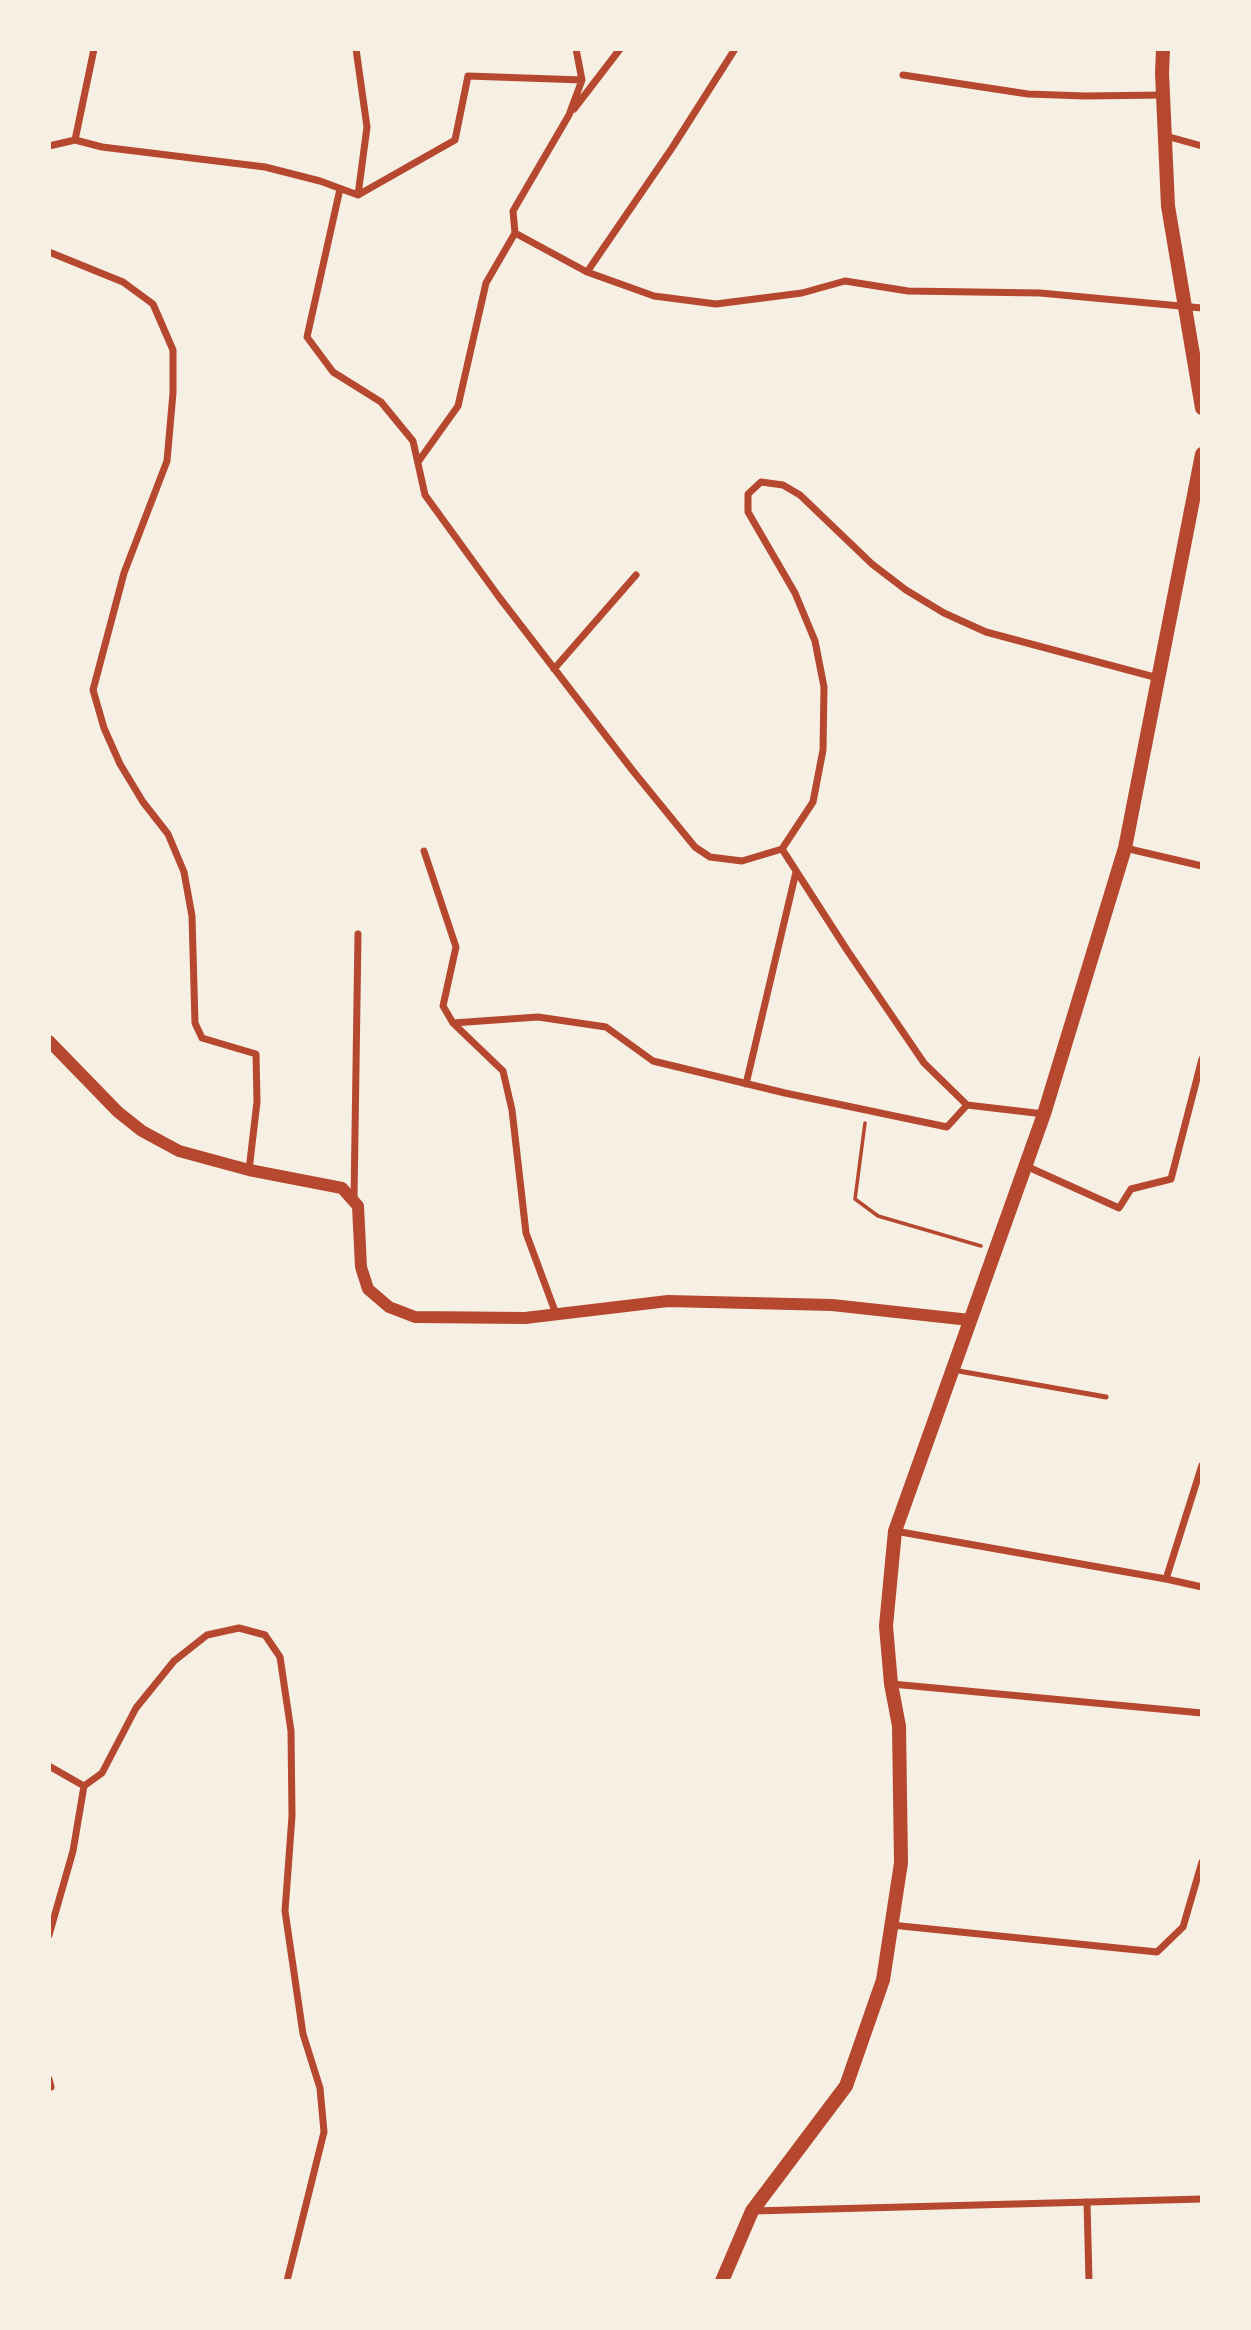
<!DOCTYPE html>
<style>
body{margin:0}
#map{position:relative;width:1251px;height:2330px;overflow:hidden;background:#f6efe4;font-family:Poppins,sans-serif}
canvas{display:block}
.frame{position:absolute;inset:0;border:51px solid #f6efe4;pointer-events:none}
</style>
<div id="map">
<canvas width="1251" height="2330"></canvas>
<div class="frame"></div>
</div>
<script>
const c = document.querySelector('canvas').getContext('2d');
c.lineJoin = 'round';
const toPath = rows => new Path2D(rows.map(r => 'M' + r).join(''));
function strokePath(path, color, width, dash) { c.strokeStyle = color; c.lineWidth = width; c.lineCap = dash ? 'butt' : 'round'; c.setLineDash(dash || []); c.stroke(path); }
strokePath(toPath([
 [865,1123,855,1199,878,1216,981,1246]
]), '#b5482f', 3.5);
strokePath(toPath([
 [953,1370,1106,1397]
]), '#b5482f', 5);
strokePath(toPath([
 [356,49,367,127,358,195],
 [576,49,582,80,569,115,513,211,515,233,587,272,654,296,716,304,802,293,845,281,908,291,1040,293,1202,308],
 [903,75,1028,94,1085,96,1163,95],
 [574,109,620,49],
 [1166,136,1202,146],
 [75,140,94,49],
 [49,146,75,140,102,147,265,167,320,181,358,195,455,140,468,76,582,80],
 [340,189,307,337,333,372,381,402,413,441,425,495,499,597,633,771,695,847,710,857,742,861,782,849,813,802,823,750,824,687,815,641,795,593,748,512,748,494,761,482,783,485,800,495,872,564,906,590,944,613,986,632,1158,678],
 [49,252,123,282,153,304,173,350,173,393,167,461,124,573,93,690,104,728,120,764,143,802,168,834,184,872,192,916,195,1023,202,1038,256,1054,257,1102,249,1170],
 [587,272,672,148,735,49],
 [418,462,458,406,486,283,515,233],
 [554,669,636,575],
 [1125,848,1202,866],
 [782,849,847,950,924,1063,967,1105,1044,1114],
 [424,851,456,947,443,1006,453,1023,503,1071,512,1110,526,1233,556,1314],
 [453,1023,538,1017,606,1027,653,1061,785,1093,947,1127,967,1105],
 [746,1084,796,872],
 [1026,1166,1119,1208,1131,1189,1171,1179,1202,1059],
 [354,1200,358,934],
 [895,1531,1166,1579,1202,1587],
 [1166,1579,1202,1465],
 [892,1684,1202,1713],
 [49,1766,84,1786,102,1773,136,1708,174,1661,207,1635,239,1628,265,1635,280,1657,291,1731,292,1816,285,1911,303,2034,320,2088,324,2132,287,2281],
 [891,1925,1157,1952,1183,1927,1202,1862],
 [49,1935,73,1851,84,1786],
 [49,2079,51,2087],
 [1087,2202,1089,2281],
 [753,2211,1202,2199]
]), '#b5482f', 7);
strokePath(toPath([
 [49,1041,118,1112,142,1131,179,1151,249,1170,342,1188,358,1206,361,1267,368,1289,389,1307,415,1317,525,1318,668,1301,832,1305,970,1320]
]), '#b5482f', 12);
strokePath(toPath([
 [1163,49,1162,73,1168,206,1202,408],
 [722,2281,752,2211,846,2086,883,1980,901,1863,899,1726,891,1684,886,1626,895,1531,1044,1114,1125,848,1202,454]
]), '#b5482f', 14);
</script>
